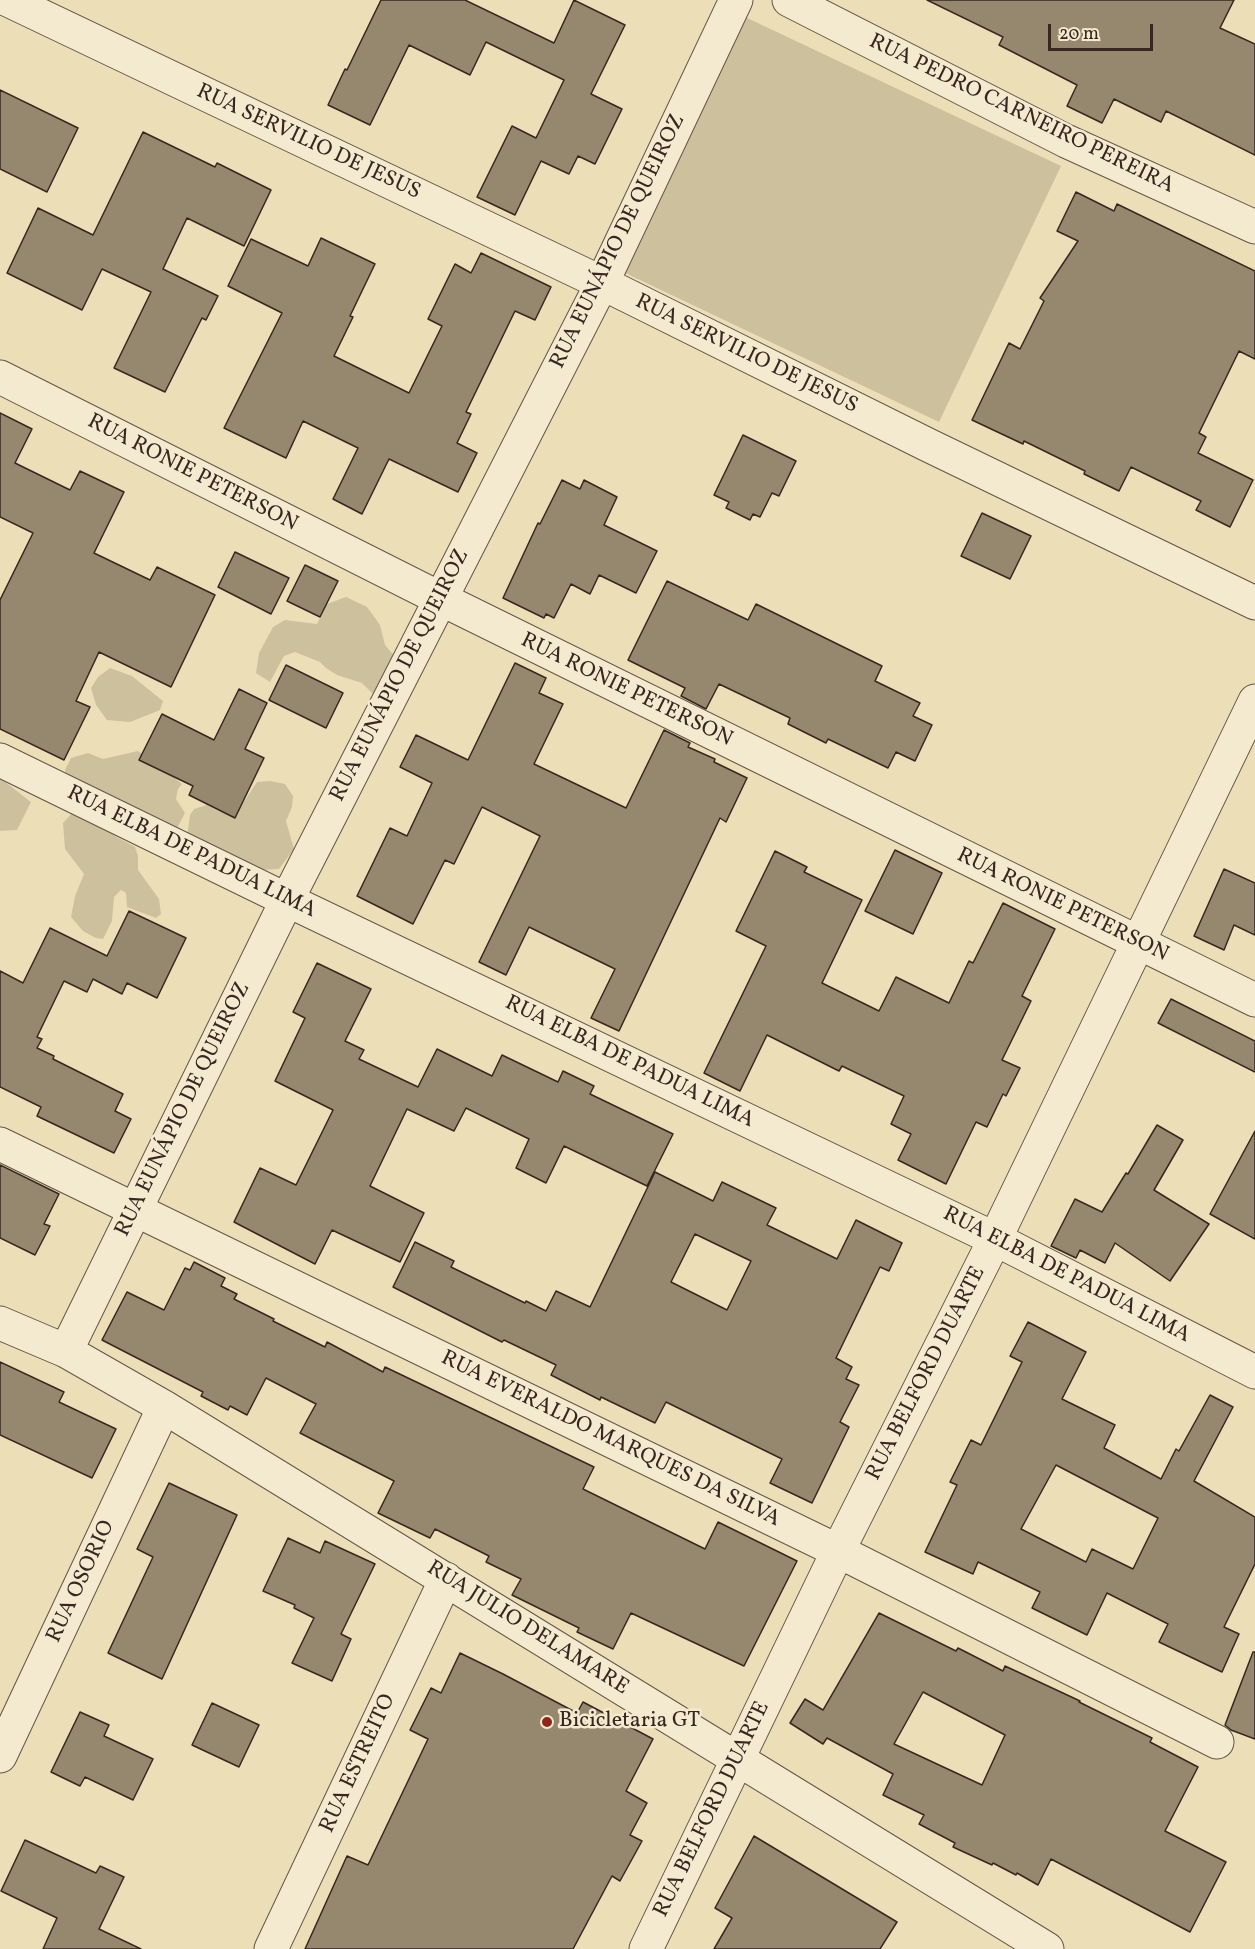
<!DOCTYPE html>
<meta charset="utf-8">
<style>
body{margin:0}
#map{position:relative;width:1255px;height:1949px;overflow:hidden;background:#ecdfb7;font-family:Vollkorn,serif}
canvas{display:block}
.scale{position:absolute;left:1048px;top:24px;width:105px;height:27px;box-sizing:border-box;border:3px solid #382720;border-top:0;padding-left:8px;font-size:18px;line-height:21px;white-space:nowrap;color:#382720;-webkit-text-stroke:4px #f3ead0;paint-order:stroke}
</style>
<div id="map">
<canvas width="1255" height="1949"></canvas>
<div class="scale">20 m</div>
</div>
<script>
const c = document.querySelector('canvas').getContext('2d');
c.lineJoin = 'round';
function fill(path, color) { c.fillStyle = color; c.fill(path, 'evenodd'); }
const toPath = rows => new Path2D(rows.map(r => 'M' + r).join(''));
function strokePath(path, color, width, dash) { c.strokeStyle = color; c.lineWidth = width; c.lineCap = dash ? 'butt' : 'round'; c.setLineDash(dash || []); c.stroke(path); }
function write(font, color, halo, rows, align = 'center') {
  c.font = font + ' Vollkorn,serif'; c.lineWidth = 5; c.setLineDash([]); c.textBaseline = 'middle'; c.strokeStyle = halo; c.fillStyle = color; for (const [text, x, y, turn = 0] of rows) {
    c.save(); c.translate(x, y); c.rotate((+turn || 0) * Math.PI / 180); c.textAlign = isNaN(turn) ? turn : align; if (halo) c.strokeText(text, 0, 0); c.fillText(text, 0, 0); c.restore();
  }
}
fill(toPath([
 [745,17,1061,166,939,422,621,271],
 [346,597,367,607,380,625,385,645,401,664,376,697,362,683,337,675,326,668,320,662,295,652,284,656,270,682,256,673,259,653,273,627,285,620,317,624,327,604],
 [110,668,132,676,163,701,160,710,130,722,107,720,96,705,91,688,98,677],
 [138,751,151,759,182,784,178,789,176,799,185,813,170,842,67,788,65,770,71,758,88,753,103,759],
 [0,778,31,802,17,830,0,831],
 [270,781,285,784,293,796,292,807,286,821,294,849,279,869,259,870,187,837,190,815,194,809,207,805,218,811,236,814,257,782],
 [73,812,105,820,115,836,135,847,138,856,138,870,159,899,161,914,156,918,127,907,126,893,121,890,114,897,112,921,103,939,96,938,83,931,71,917,75,896,84,874,65,849,63,823]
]), '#cdc09d');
const building = toPath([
 [381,0,465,0,554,43,574,0,625,25,591,94,622,109,595,164,578,156,569,174,541,161,515,215,477,197,512,126,536,138,564,80,486,42,470,75,409,45,370,125,328,105,345,69,347,70,381,0],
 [927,0,1234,0,1220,28,1255,44,1255,155,1166,111,1161,122,1114,99,1102,123,1067,106,1077,85,999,45,1003,37,927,0],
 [0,90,78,128,47,192,0,169,0,90],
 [143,132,215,167,217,163,271,190,244,246,187,218,163,269,218,296,206,320,202,318,165,392,114,368,151,292,102,269,82,310,7,273,38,208,93,235,143,132],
 [1076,192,1114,211,1117,204,1255,271,1255,359,1239,351,1199,433,1206,437,1198,453,1253,480,1230,527,1196,510,1201,501,1131,467,1119,491,1084,474,1085,471,1024,441,1023,444,972,420,1009,343,1020,349,1044,301,1040,298,1078,241,1057,231,1076,192],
 [321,238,375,264,350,316,353,317,334,356,409,393,442,326,428,319,455,264,471,273,481,253,551,287,535,320,515,311,466,412,471,414,457,443,477,453,458,492,389,459,362,514,333,499,358,448,303,421,286,458,224,428,282,313,228,286,251,239,308,266,321,238],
 [0,413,32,429,15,463,70,490,80,471,124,492,94,553,150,580,157,567,215,595,171,687,99,652,76,701,90,707,64,760,0,729,0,600,33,533,0,517,0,413],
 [743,435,796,461,779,496,772,493,760,517,753,514,750,520,726,508,729,502,714,495,743,435],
 [562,480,580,489,584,480,617,497,604,525,657,551,636,593,599,575,590,594,571,584,554,618,546,614,544,618,503,598,538,523,540,524,562,480],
 [982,513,1031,536,1010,579,961,556,982,513],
 [235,552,289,578,271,614,218,587,235,552],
 [305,565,338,581,320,617,287,601,305,565],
 [667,581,748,620,756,604,882,666,875,681,920,703,913,716,932,725,915,761,896,752,888,768,828,739,826,743,788,724,790,718,719,684,706,709,681,696,685,688,628,660,667,581],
 [515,663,546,678,539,693,563,704,534,764,626,808,664,730,690,743,688,747,715,759,714,762,747,778,726,822,720,818,619,1031,591,1018,615,969,529,927,506,975,479,962,540,836,482,807,454,864,445,860,413,924,357,896,390,828,407,836,432,783,400,767,416,735,468,760,515,663],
 [286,665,343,693,326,728,269,700,286,665],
 [239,689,267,703,245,749,264,758,235,818,189,795,193,786,139,760,162,714,214,740,239,689],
 [895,850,942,873,913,934,865,911,895,850],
 [775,851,807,867,804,872,862,900,822,983,879,1011,896,977,949,1003,969,961,973,963,1003,903,1055,929,1022,996,1031,1001,1002,1060,1020,1068,1006,1096,1003,1094,987,1127,976,1122,946,1184,898,1160,911,1134,891,1124,904,1096,842,1066,839,1071,767,1035,740,1091,704,1073,766,946,736,931,775,851],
 [1224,869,1255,883,1255,935,1234,925,1224,950,1194,936,1224,869],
 [129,911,186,938,157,998,127,983,122,994,93,979,87,992,64,981,37,1037,42,1039,37,1048,54,1056,53,1059,123,1094,115,1111,131,1119,114,1153,37,1116,41,1107,0,1087,0,971,23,983,50,928,107,956,129,911],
 [317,963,371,989,345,1041,364,1050,359,1059,418,1087,437,1049,492,1076,502,1055,558,1082,563,1071,594,1086,590,1094,673,1134,647,1186,564,1146,546,1183,516,1168,529,1139,466,1108,454,1131,407,1109,370,1186,424,1213,400,1262,332,1230,315,1264,234,1222,260,1168,296,1185,333,1110,275,1081,305,1018,293,1012,317,963],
 [1171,999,1255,1041,1255,1072,1158,1023,1171,999],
 [1157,1125,1183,1140,1154,1190,1209,1224,1170,1281,1115,1243,1105,1263,1080,1250,1076,1258,1051,1246,1075,1199,1102,1212,1126,1173,1128,1174,1157,1125],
 [1255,1131,1255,1239,1210,1214,1255,1131],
 [0,1165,59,1194,44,1224,50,1226,35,1255,0,1238,0,1165],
 [655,1172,713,1201,722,1182,776,1208,767,1225,837,1259,856,1220,902,1243,889,1271,880,1267,836,1358,852,1367,846,1379,859,1385,840,1422,849,1427,812,1503,770,1483,782,1459,666,1402,655,1423,601,1397,600,1400,551,1375,556,1365,504,1340,502,1342,393,1287,415,1242,454,1261,451,1267,525,1303,526,1301,546,1311,556,1291,590,1307,655,1172],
 [695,1234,751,1261,727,1310,671,1282,695,1234],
 [194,1262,225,1278,221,1286,237,1294,234,1299,274,1319,273,1321,325,1347,327,1342,383,1372,385,1367,594,1467,583,1489,705,1549,718,1522,797,1561,744,1666,631,1613,613,1649,577,1632,579,1628,512,1595,521,1579,486,1562,489,1556,435,1529,430,1538,378,1513,394,1481,300,1433,316,1404,266,1378,247,1415,230,1406,228,1410,201,1396,203,1392,102,1340,127,1292,164,1310,185,1268,190,1270,194,1262],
 [1028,1322,1086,1352,1062,1399,1115,1425,1104,1448,1161,1479,1176,1449,1179,1451,1210,1395,1233,1407,1194,1481,1255,1517,1255,1564,1224,1627,1239,1634,1222,1672,1159,1642,1168,1624,1107,1593,1087,1635,1032,1608,1040,1592,978,1562,973,1574,925,1552,957,1485,950,1482,971,1440,981,1445,1022,1362,1010,1356,1028,1322],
 [1056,1465,1158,1518,1133,1569,1092,1549,1086,1562,1021,1529,1056,1465],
 [0,1362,64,1392,59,1402,116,1429,92,1478,0,1435,0,1362],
 [169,1483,237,1515,162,1679,108,1653,153,1557,137,1549,169,1483],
 [288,1538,320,1553,325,1541,375,1564,341,1634,351,1639,332,1681,292,1663,314,1618,294,1608,295,1605,263,1591,288,1538],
 [879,1613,956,1651,958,1648,1003,1671,1005,1666,1080,1701,1079,1702,1152,1738,1150,1742,1198,1767,1165,1831,1226,1862,1190,1932,1051,1859,1038,1885,1017,1873,1016,1875,993,1863,992,1865,953,1847,955,1843,919,1824,924,1815,883,1795,893,1774,827,1738,823,1744,790,1723,805,1699,823,1710,879,1613],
 [923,1692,1005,1735,982,1785,894,1744,923,1692],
 [1253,1652,1255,1652,1255,1739,1231,1730,1225,1725,1253,1652],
 [460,1653,503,1674,577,1713,583,1702,653,1739,626,1791,647,1803,630,1835,642,1841,620,1881,612,1876,573,1949,305,1949,347,1856,368,1865,428,1739,410,1730,431,1688,441,1693,460,1653],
 [212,1703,259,1725,239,1767,192,1745,212,1703],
 [80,1712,109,1725,104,1736,153,1759,133,1800,85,1777,80,1786,51,1772,80,1712],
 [754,1836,897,1922,880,1949,714,1949,732,1918,715,1908,754,1836],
 [25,1840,96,1873,100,1866,124,1877,99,1929,141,1949,43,1949,57,1918,1,1891,25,1840]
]);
fill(building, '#96876f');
strokePath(building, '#382720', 1.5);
const street = toPath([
 [8,0,602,283,928,445,1255,603],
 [789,0,1066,141,1255,227],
 [0,377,441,599,1255,1000],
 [0,760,287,900,995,1239,1255,1372],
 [0,1144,838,1551,1217,1742],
 [0,1323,66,1351,164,1407,1047,1949],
 [66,1351,287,900,602,283,736,0],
 [0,1756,164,1407],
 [271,1949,446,1579],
 [646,1949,838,1551,995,1239,1255,701]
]);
strokePath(street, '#655546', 35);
strokePath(street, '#f3ead0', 33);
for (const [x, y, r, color] of [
 [547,1722,6,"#8f2418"]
]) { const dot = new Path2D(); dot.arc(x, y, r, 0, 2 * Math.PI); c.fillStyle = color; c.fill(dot); strokePath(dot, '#f3ead0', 2); }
write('22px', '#382720', '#f3ead0', [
 ["RUA PEDRO CARNEIRO PEREIRA",1021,115,26],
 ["RUA SERVILIO DE JESUS",308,143,25],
 ["RUA EUNÁPIO DE QUEIROZ",619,242,-64],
 ["RUA SERVILIO DE JESUS",746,355,26],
 ["RUA RONIE PETERSON",192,474,27],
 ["RUA EUNÁPIO DE QUEIROZ",401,676,-63],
 ["RUA RONIE PETERSON",626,691,26],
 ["RUA ELBA DE PADUA LIMA",191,853,26],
 ["RUA RONIE PETERSON",1062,906,26],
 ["RUA ELBA DE PADUA LIMA",629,1063,26],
 ["RUA EUNÁPIO DE QUEIROZ",184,1110,-64],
 ["RUA ELBA DE PADUA LIMA",1066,1276,27],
 ["RUA BELFORD DUARTE",927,1374,-63],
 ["RUA EVERALDO MARQUES DA SILVA",610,1440,26],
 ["RUA OSORIO",82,1582,-65],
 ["RUA JULIO DELAMARE",527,1629,32],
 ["RUA ESTREITO",359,1764,-65],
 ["RUA BELFORD DUARTE",713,1810,-64]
]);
write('22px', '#382720', '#f3ead0', [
 ["Bicicletaria GT",559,1722]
], 'left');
</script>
